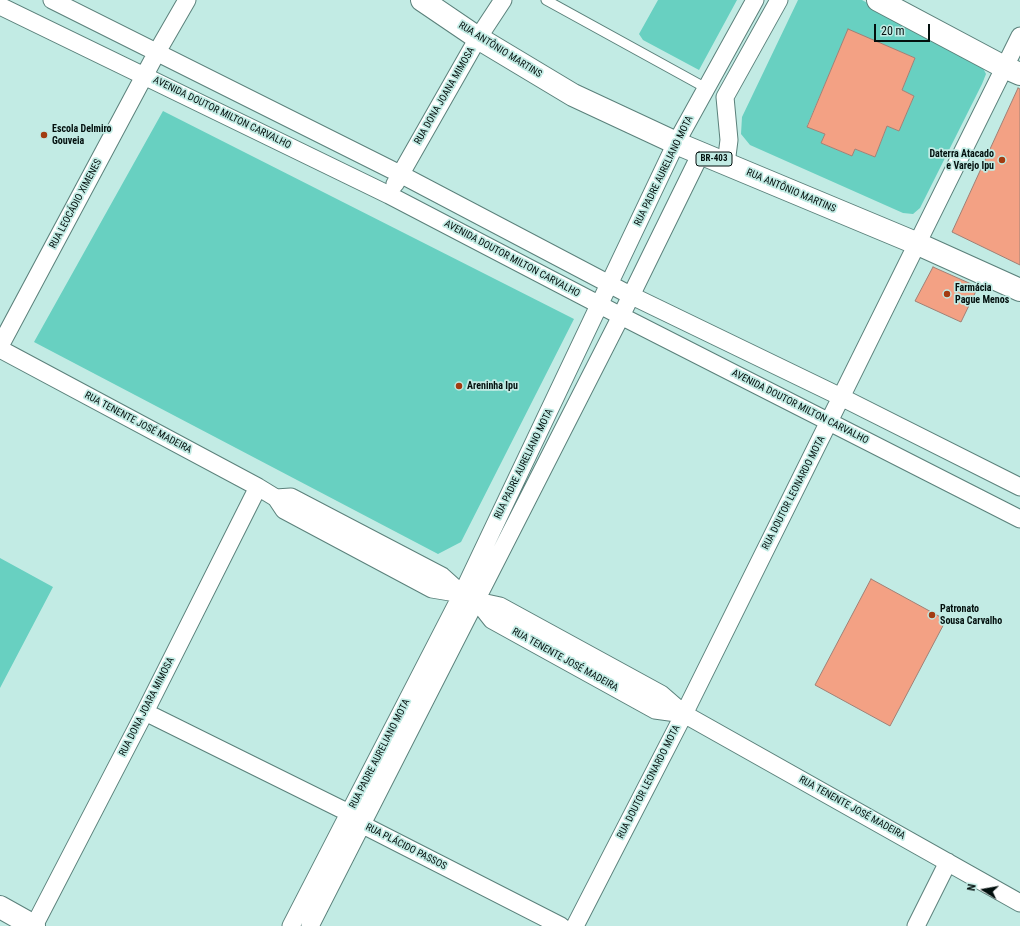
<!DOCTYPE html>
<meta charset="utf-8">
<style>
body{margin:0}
#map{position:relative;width:1020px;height:926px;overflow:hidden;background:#c2ebe4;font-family:"Roboto Condensed",sans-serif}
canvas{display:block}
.north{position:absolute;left:964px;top:870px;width:40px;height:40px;-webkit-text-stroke:3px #c2ebe4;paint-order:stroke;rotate:281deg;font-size:11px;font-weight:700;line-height:16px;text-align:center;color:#03100e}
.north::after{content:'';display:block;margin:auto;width:14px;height:18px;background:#03100e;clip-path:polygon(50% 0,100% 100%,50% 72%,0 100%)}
.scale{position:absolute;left:874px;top:24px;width:56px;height:18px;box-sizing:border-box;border:2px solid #03100e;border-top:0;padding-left:5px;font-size:12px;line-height:14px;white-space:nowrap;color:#03100e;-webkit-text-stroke:3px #c2ebe4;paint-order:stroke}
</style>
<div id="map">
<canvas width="1020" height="926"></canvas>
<div class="north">N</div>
<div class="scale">20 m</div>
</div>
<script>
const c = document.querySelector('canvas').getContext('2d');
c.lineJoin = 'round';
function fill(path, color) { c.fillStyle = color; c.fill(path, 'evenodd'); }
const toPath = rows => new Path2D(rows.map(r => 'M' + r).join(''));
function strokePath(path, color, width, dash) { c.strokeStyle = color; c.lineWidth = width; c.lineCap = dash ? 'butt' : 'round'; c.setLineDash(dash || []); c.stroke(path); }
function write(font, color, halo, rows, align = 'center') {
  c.font = font + ' "Roboto Condensed",sans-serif'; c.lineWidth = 3.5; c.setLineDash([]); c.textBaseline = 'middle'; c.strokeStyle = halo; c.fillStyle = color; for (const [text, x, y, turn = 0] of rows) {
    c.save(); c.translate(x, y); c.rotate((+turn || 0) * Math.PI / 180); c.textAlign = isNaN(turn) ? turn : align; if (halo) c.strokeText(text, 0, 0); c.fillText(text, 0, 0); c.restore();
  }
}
fill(toPath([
 [658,0,737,0,699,70,643,40,639,34],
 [798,0,862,0,982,66,986,74,982,84,920,208,913,214,903,213,750,145,741,134,742,117],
 [848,30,915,58,902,90,914,96,899,131,887,126,875,157,855,149,852,156,821,143,825,134,807,126],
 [163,111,574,319,461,542,438,554,34,342],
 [0,558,53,587,0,688]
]), '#68d0c1');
const building = toPath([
 [848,29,915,58,902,90,914,96,899,131,887,126,875,157,855,149,852,156,821,143,825,134,807,127,848,29],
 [1018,88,1020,89,1020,265,952,232,1018,88],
 [933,267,978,287,961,322,915,301,933,267],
 [871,579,946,620,890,726,815,685,871,579]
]);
fill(building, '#f3a184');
strokePath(building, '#a08075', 1);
const lane = toPath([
 [546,0,706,88]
]);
const street = toPath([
 [52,0,400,174,630,295,841,397,1020,487],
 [0,6,389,195,621,316,1020,519],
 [726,164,729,140,725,97,779,0],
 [395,184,478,38,503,0],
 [0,346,157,52,187,0],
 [0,349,258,487,276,498,284,510,432,589,462,594,477,601,492,620,655,710,684,714],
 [276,498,291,497,442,576,462,594],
 [477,601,500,606,661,694,684,714,1020,903],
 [145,712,349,813,361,824,561,926],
 [34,926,145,712,258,487],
 [291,926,462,594,676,143,755,0],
 [310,926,621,316,701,153],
 [575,926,684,714,1020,36],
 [916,926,948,862]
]);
const secondary = toPath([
 [0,907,34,926]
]);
const primary = toPath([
 [422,0,478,38,573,95,676,143,918,244,1020,290],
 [878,0,1004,67,1020,74]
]);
strokePath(lane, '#5b817b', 11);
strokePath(street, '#5b817b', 19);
strokePath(secondary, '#5b817b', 24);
strokePath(primary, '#5b817b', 24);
strokePath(lane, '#fff', 9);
strokePath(street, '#fff', 17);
strokePath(secondary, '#fff', 22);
strokePath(primary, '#fff', 22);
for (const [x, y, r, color] of [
 [44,135,4,"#a23c11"],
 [1002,160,4,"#a23c11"],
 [947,294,4,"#a23c11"],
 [459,386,4,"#a23c11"],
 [932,615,4,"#a23c11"]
]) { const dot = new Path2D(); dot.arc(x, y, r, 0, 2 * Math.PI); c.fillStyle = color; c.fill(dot); strokePath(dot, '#c2ebe4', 1.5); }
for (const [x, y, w] of [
 [714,159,36]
]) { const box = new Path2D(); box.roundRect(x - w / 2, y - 7, w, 14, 3); c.fillStyle = '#c2ebe4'; c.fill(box); strokePath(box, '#03100e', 1); }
write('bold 9px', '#03100e', null, [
 ["BR-403",714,159]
]);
write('10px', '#03100e', '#c2ebe4', [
 ["RUA ANTÔNIO MARTINS",500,50,32],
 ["RUA DONA JOANA MIMOSA",445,96,-60],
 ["AVENIDA DOUTOR MILTON CARVALHO",222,113,26],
 ["RUA PADRE AURELIANO MOTA",664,171,-64],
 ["RUA ANTÔNIO MARTINS",791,191,23],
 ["RUA LEOCÁDIO XIMENES",76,204,-62],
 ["AVENIDA DOUTOR MILTON CARVALHO",512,259,28],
 ["AVENIDA DOUTOR MILTON CARVALHO",800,407,27],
 ["RUA TENENTE JOSÉ MADEIRA",138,423,28],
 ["RUA PADRE AURELIANO MOTA",524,464,-64],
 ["RUA DOUTOR LEONARDO MOTA",794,493,-63],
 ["RUA TENENTE JOSÉ MADEIRA",565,660,29],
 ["RUA DONA JOARA MIMOSA",147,707,-63],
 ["RUA PADRE AURELIANO MOTA",380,754,-63],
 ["RUA DOUTOR LEONARDO MOTA",649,782,-63],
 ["RUA TENENTE JOSÉ MADEIRA",852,808,29],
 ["RUA PLÁCIDO PASSOS",406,847,27]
]);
write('bold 10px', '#03100e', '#c2ebe4', [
 ["Escola Delmiro",52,129],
 ["Gouveia",52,141],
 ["Daterra Atacado",994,154,"right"],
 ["e Varejo Ipu",994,166,"right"],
 ["Farmácia",955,288],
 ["Pague Menos",955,300],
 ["Areninha Ipu",467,386],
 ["Patronato",940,609],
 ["Sousa Carvalho",940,621]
], 'left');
</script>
